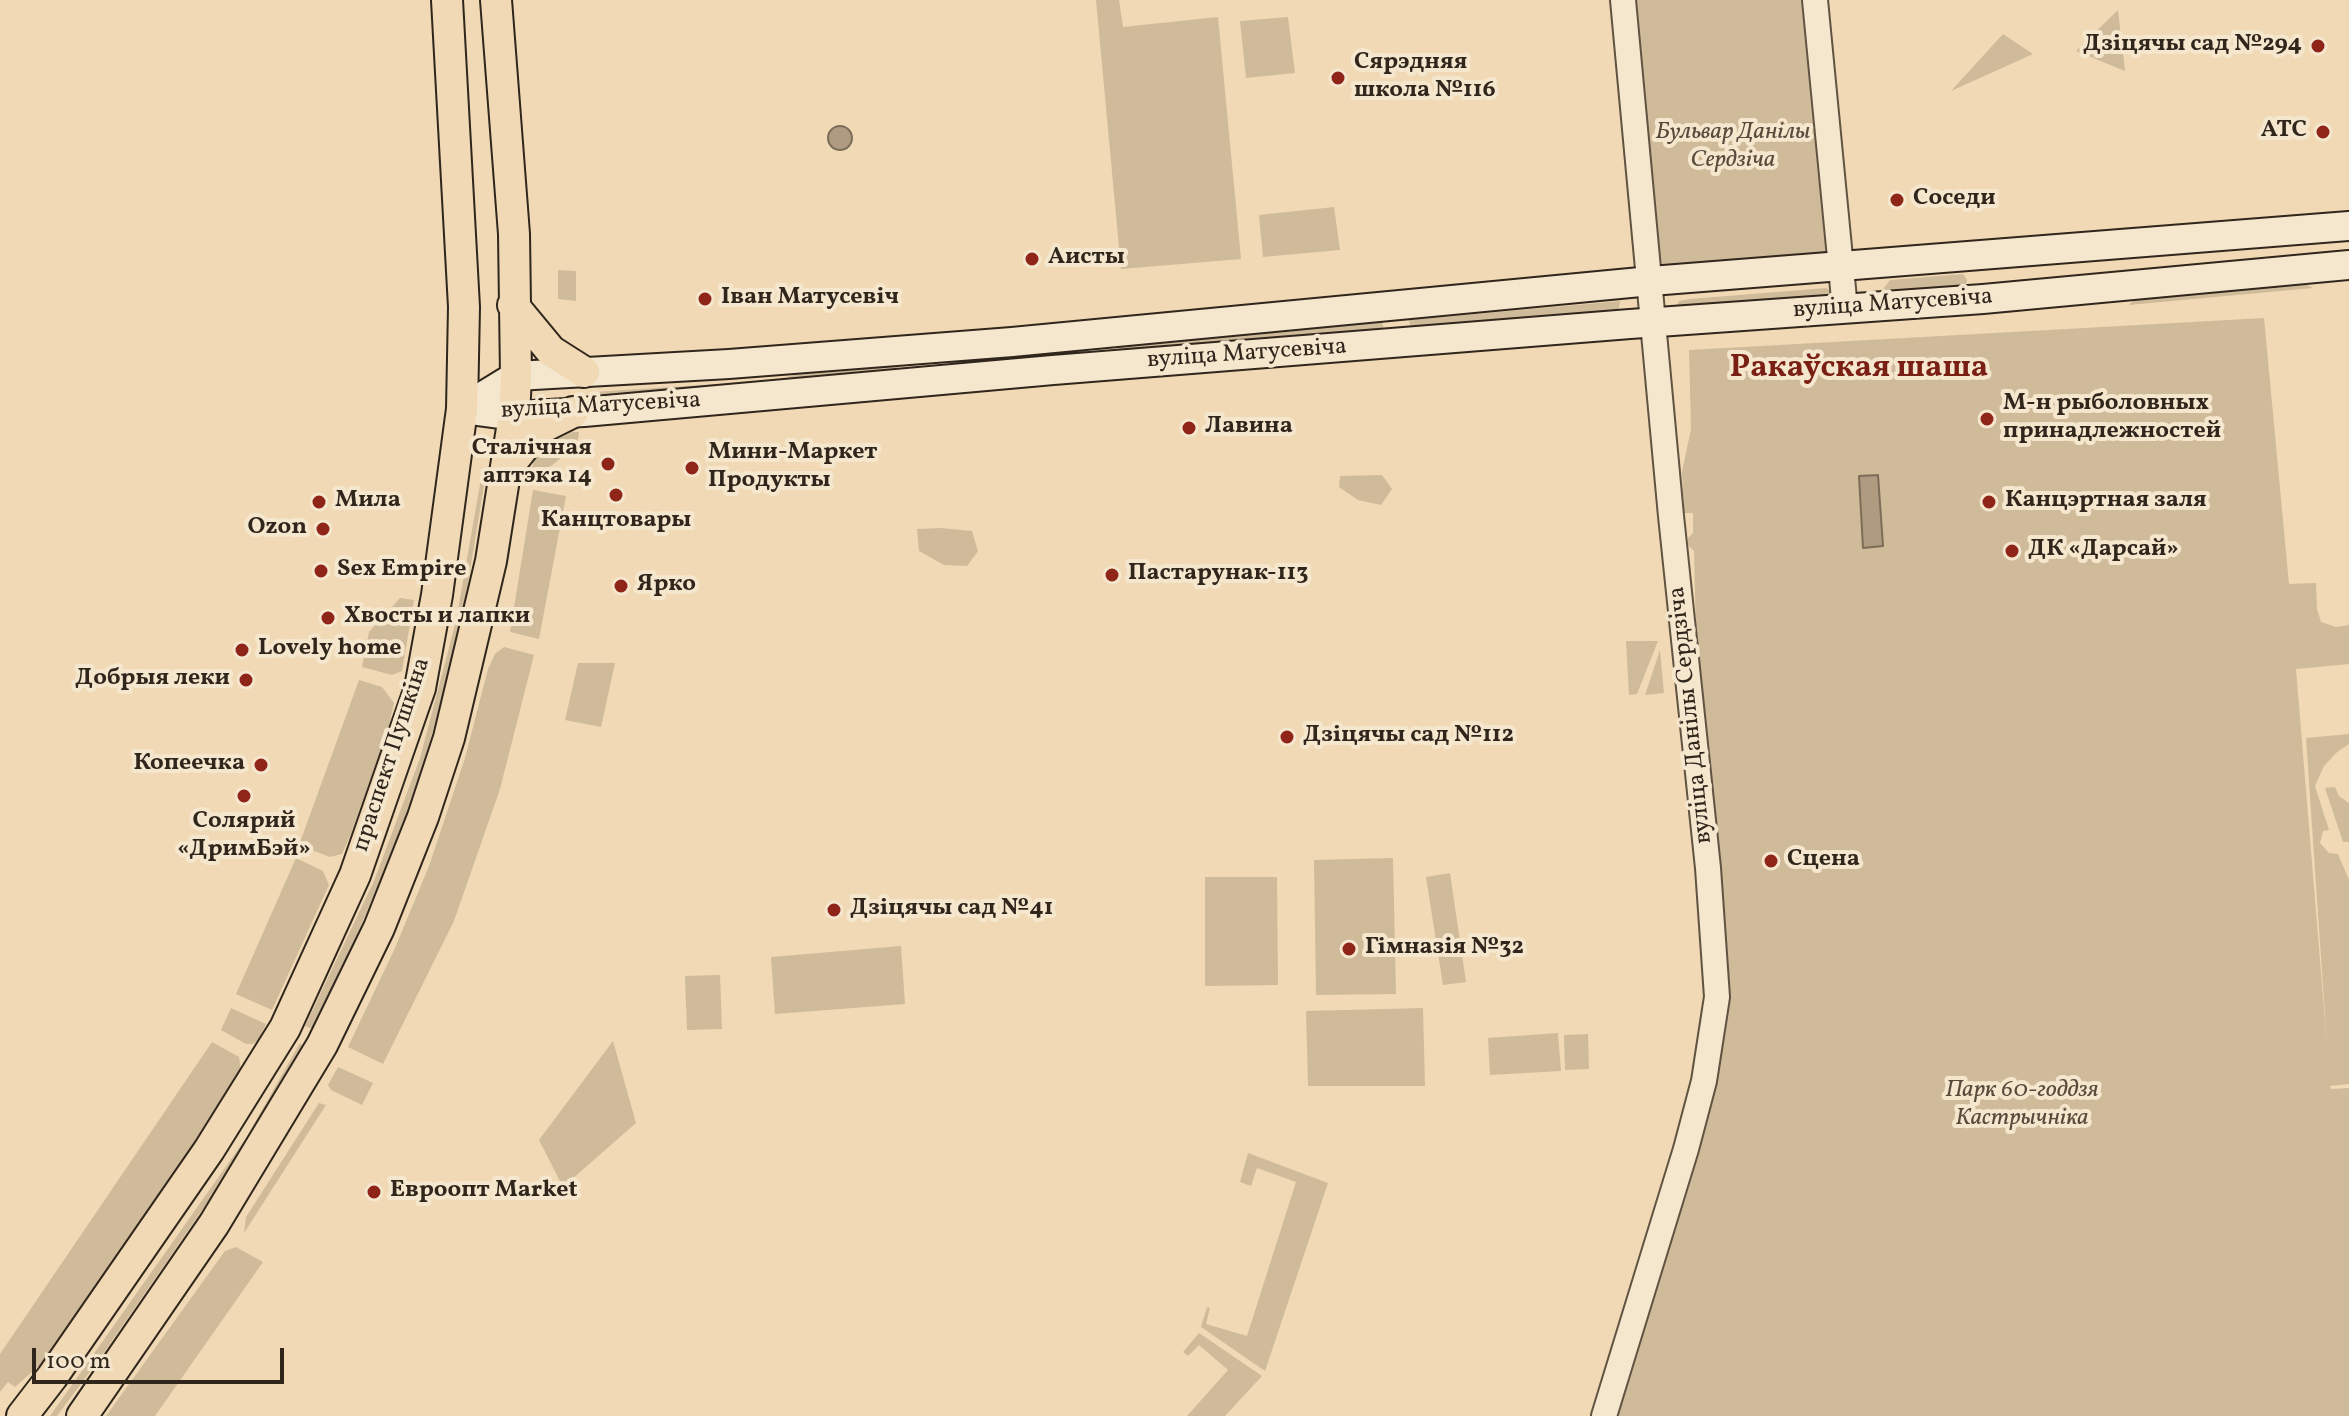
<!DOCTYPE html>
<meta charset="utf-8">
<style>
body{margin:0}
#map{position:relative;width:2349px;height:1416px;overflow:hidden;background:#f0d9b4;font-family:Vollkorn,serif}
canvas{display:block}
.scale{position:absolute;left:32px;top:1348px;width:252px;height:36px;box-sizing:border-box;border:4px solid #30261c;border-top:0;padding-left:10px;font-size:24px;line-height:28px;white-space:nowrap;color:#30261c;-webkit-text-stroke:6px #f5e6ce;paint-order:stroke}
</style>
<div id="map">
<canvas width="2349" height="1416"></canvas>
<div class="scale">100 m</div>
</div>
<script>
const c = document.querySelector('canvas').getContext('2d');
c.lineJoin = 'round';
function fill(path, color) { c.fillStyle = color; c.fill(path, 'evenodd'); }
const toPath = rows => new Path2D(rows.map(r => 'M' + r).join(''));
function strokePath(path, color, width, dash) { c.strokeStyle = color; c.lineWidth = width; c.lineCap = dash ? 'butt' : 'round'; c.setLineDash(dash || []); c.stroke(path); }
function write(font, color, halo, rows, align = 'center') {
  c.font = font + ' Vollkorn,serif'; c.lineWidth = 8; c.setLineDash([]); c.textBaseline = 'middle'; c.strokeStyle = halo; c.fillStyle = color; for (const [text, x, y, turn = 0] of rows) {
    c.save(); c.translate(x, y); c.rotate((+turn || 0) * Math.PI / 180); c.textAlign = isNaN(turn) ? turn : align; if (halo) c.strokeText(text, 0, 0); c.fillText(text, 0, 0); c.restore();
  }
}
fill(toPath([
 [1096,0,1119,0,1123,27,1218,17,1241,259,1121,269],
 [1631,0,1805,0,1831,257,1657,267],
 [2118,10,2125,71,2076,51],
 [1288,17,1295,73,1246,78,1240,21],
 [2003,34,2033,54,1951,91],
 [1334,207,1340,250,1263,257,1259,215],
 [558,270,576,271,576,301,558,299],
 [1963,274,1967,280,1965,288,1886,293,1884,288,1890,280],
 [2300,281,2313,288,2129,305,2139,295],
 [1826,288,1833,292,1828,297,1680,307,1677,305,1679,301,1690,299],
 [1620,301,1618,314,1411,330,1409,320],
 [2264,318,2289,584,2316,583,2317,609,2321,622,2336,627,2349,625,2349,664,2296,669,2327,1045,2306,738,2349,734,2349,744,2336,753,2324,766,2315,786,2329,830,2323,831,2320,843,2329,853,2338,854,2349,880,2349,1084,2330,1086,2331,1089,2349,1088,2349,1416,1616,1416,1680,1213,1712,1080,1729,989,1697,681,1694,551,1688,545,1688,538,1693,533,1693,513,1684,513,1682,472,1691,429,1689,350],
 [1382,322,1384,330,1118,352,1119,343],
 [896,363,899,376,594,401,594,392,778,380,824,366],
 [573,432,579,432,577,445,551,466,542,470,532,469,535,455,544,445],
 [1382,475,1392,489,1381,505,1358,500,1339,487,1340,476],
 [481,479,485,479,461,626,425,760,404,824,344,965,313,1029,305,1026,374,881,420,758,456,621],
 [533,490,566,496,539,639,510,632],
 [941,528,972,531,978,551,967,566,944,565,919,551,917,529],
 [400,598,414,600,402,671,392,675,362,667,369,632],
 [1626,641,1658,641,1637,694,1629,695],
 [504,647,534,655,500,789,454,921,383,1064,348,1047,395,948,429,866,465,758,488,669,495,654],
 [1660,650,1664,693,1645,695],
 [578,663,615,663,601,727,565,720],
 [359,680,382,687,394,703,388,730,350,836,342,854,330,857,299,845],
 [2335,787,2339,796,2349,803,2349,842,2343,842,2325,788],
 [296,858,323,871,329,885,272,1010,236,994],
 [1393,858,1396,994,1316,995,1314,860],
 [1450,873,1466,982,1443,985,1426,877],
 [1205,877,1277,877,1278,985,1205,986],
 [901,946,905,1004,775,1014,771,957],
 [720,975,722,1029,687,1030,685,976],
 [231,1008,266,1024,258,1040,253,1044,246,1044,221,1030],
 [1423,1008,1425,1086,1308,1086,1306,1011],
 [1558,1033,1561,1071,1490,1075,1488,1038],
 [1588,1034,1589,1069,1565,1070,1564,1035],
 [613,1041,636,1123,563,1187,539,1140],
 [212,1042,239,1057,241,1071,187,1158,42,1363,15,1387,8,1382,0,1392,0,1354],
 [300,1043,303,1047,277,1097,249,1142,103,1354,57,1416,50,1416,246,1138],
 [338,1067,373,1083,362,1105,331,1090,328,1085],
 [319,1103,326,1105,244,1233,246,1217],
 [1248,1153,1328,1183,1265,1371,1201,1327,1207,1307,1210,1308,1206,1324,1247,1336,1296,1182,1257,1168,1251,1186,1240,1182],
 [236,1247,263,1262,155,1416,106,1416,225,1251],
 [1199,1333,1262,1376,1225,1416,1187,1416,1228,1370,1199,1345,1188,1356,1183,1352]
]), '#cfbb9a');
const water = toPath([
 '828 138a12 12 0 1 1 24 0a12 12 0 1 1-24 0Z',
 [1878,475,1883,546,1863,548,1859,476,1878,475]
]);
fill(water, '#af9c80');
strokePath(water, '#7c6d58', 2);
const tertiary = toPath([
 [1815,0,1845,309],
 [1604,1416,1686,1149,1704,1081,1717,997,1708,868,1671,516,1623,0]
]);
const secondary = toPath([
 [462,409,516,376,729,364,1012,342,1651,281,2349,226],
 [462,409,514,416,584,412,1053,370,1630,324,1983,299,2349,265]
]);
const primary = toPath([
 [513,305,551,351,584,372],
 [508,467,537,430,573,412],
 [22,1416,52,1377,209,1150,285,1028,355,875,420,688,437,595,462,409,464,307,447,0],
 [82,1416,214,1224,322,1045,379,928,423,817,449,738,491,561,514,416,516,376,514,234,496,0]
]);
strokePath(tertiary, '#605342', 28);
strokePath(secondary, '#30261c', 32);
strokePath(primary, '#30261c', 34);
strokePath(tertiary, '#f5e6ce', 24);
strokePath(secondary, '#f5e6ce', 28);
strokePath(primary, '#f0d9b4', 30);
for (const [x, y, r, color] of [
 [2318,46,8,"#8f2418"],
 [1338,78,8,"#8f2418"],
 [2323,132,8,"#8f2418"],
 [1897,200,8,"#8f2418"],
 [1032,259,8,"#8f2418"],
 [705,299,8,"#8f2418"],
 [1987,419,8,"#8f2418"],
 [1189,428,8,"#8f2418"],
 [608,464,8,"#8f2418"],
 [692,468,8,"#8f2418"],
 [616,495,8,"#8f2418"],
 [319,502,8,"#8f2418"],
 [1989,502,8,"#8f2418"],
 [323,529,8,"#8f2418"],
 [2012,551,8,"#8f2418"],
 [321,571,8,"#8f2418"],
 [1112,575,8,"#8f2418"],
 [621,586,8,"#8f2418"],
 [328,618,8,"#8f2418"],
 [242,650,8,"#8f2418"],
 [246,680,8,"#8f2418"],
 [1287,737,8,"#8f2418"],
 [261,765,8,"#8f2418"],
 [244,796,8,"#8f2418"],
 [1771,861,8,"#8f2418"],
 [834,910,8,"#8f2418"],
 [1349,949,8,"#8f2418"],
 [374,1192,8,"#8f2418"]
]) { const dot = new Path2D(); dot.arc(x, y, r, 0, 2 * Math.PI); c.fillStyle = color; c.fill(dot); strokePath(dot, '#f5e6ce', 3); }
write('bold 24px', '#30261c', '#f5e6ce', [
 ["Дзіцячы сад №294",2302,46,"right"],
 ["Сярэдняя",1354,64],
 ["школа №116",1354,92],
 ["АТС",2307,132,"right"],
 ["Соседи",1913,200],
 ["Аисты",1048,259],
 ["Іван Матусевіч",721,299],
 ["М-н рыболовных",2003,405],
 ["принадлежностей",2003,433],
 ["Лавина",1205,428],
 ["Сталічная",592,450,"right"],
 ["аптэка 14",592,478,"right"],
 ["Мини-Маркет",708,454],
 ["Продукты",708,482],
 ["Мила",335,502],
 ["Канцэртная заля",2005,502],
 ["Канцтовары",616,522,"center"],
 ["Ozon",307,529,"right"],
 ["ДК «Дарсай»",2028,551],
 ["Sex Empire",337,571],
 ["Пастарунак-113",1128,575],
 ["Ярко",637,586],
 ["Хвосты и лапки",344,618],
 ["Lovely home",258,650],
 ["Добрыя леки",230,680,"right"],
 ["Дзіцячы сад №112",1303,737],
 ["Копеечка",245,765,"right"],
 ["Солярий",244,823,"center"],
 ["«ДримБэй»",244,851,"center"],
 ["Сцена",1787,861],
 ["Дзіцячы сад №41",850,910],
 ["Гімназія №32",1365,949],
 ["Евроопт Market",390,1192]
], 'left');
write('italic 24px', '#584b3c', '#f5e6ce', [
 ["Бульвар Данілы",1733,134],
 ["Сердзіча",1733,162],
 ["Парк 60-годдзя",2022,1092],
 ["Кастрычніка",2022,1120]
]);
write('24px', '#30261c', '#f5e6ce', [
 ["вуліца Матусевіча",1893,305,-4],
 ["вуліца Матусевіча",1247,355,-4],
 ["вуліца Матусевіча",601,407,-3],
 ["вуліца Данілы Сердзіча",1692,715,-96],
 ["праспект Пушкіна",393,755,-72]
]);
write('bold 32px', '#7a1f14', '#f5e6ce', [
 ["Ракаўская шаша",1859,370]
]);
</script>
